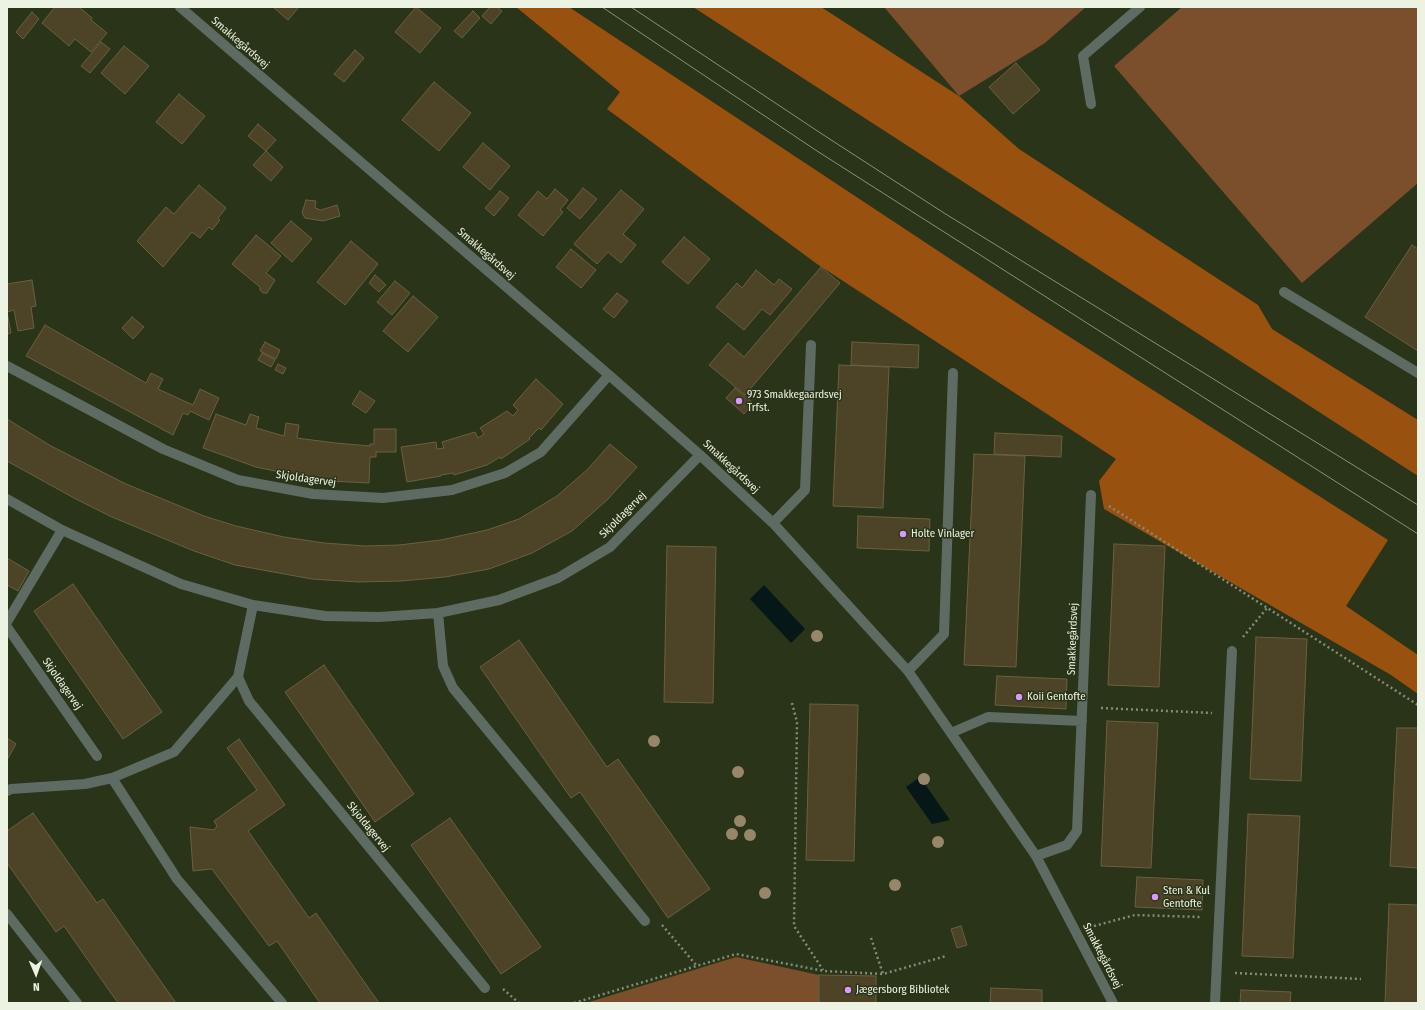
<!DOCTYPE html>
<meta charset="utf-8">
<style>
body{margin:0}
#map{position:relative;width:1425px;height:1010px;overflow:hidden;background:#2a3419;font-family:"Fira Sans Condensed",sans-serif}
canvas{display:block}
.frame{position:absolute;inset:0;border:8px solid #ecf3e2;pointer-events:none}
.north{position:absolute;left:16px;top:954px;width:40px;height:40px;-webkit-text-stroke:3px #2a3419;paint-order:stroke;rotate:178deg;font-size:11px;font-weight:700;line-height:16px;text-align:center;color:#ecf3e2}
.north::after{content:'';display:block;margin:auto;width:14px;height:18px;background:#ecf3e2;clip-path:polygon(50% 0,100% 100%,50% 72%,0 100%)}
</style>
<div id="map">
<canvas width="1425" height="1010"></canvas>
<div class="frame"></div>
<div class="north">N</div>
</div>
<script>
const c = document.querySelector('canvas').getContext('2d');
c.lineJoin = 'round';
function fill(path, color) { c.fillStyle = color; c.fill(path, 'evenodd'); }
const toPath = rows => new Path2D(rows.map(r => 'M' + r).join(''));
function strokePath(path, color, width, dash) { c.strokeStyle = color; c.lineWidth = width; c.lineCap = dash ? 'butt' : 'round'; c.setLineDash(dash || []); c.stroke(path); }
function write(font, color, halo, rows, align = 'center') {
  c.font = font + ' "Fira Sans Condensed",sans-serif'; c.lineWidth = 3; c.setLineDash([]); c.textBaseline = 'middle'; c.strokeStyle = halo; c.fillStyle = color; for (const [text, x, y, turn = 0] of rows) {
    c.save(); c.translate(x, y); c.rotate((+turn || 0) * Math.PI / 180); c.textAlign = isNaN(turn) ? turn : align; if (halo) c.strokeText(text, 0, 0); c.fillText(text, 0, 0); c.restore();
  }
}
fill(toPath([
 [884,7,1086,7,1045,43,959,96],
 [1182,7,1418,7,1418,183,1302,283,1114,66],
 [736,957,819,975,819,1003,586,1003]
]), '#7b4e2c');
fill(toPath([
 [516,7,569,7,1029,311,1388,540,1346,606,1418,655,1418,694,1391,675,1104,509,1099,481,1116,459,817,264,607,109,620,92],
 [693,7,821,7,959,96,1019,149,1258,305,1272,329,1418,420,1418,476]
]), '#99510f');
fill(toPath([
 [764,585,805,629,791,643,750,599],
 [920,777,950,820,932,824,906,787]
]), '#061717');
const building = toPath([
 [55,7,79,7,92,18,91,20,107,33,91,52,75,39,69,46,42,23,55,7],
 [273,7,299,7,288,20,273,7],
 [416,7,441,28,420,53,395,32,416,7],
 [490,7,497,7,502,11,491,24,482,16,490,7],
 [473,11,480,18,462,38,454,31,473,11],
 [32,12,39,19,23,39,16,32,32,12],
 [101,42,110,49,90,73,81,66,101,42],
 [124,46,149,66,125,94,101,73,124,46],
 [355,50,364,58,344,82,334,74,355,50],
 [1016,63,1040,90,1013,114,989,87,1016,63],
 [434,82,471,113,439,151,402,120,434,82],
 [179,94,205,116,182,144,156,122,179,94],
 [258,124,276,140,266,151,248,136,258,124],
 [483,143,510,166,490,190,463,167,483,143],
 [266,151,283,167,271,181,253,165,266,151],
 [199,185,226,208,218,218,220,220,212,230,209,227,200,238,192,232,163,267,137,241,166,207,174,214,199,185],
 [583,188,597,199,580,219,567,208,583,188],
 [555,189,568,200,560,210,563,212,543,236,518,215,538,191,547,199,555,189],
 [621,190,644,209,623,234,636,245,621,263,608,252,597,264,574,244,621,190],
 [500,191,509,198,494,216,485,208,500,191],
 [306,200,316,201,315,208,321,210,337,205,340,216,323,221,305,218,302,213,306,200],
 [291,221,312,239,292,262,271,243,291,221],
 [256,235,281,256,266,273,275,280,267,293,263,293,260,290,260,287,232,264,256,235],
 [684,237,710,259,688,284,662,262,684,237],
 [351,241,378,264,345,305,317,282,351,241],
 [1412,245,1418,249,1418,351,1365,317,1412,245],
 [571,249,596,270,581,288,556,267,571,249],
 [821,267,840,283,745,395,709,365,728,343,744,357,821,267],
 [756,270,774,285,779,279,792,289,770,315,762,309,744,330,716,307,737,283,742,288,756,270],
 [375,275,386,285,379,292,369,283,375,275],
 [32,280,36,306,31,307,34,328,18,331,14,310,7,312,11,333,7,334,7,284,32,280],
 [395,281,410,293,392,315,377,302,395,281],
 [617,293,628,301,614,318,603,309,617,293],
 [413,296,438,317,408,352,383,331,413,296],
 [132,317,144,327,133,339,122,328,132,317],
 [45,325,146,383,151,373,163,379,158,389,193,405,200,389,219,398,209,420,190,411,188,415,183,413,173,435,26,356,45,325],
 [265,342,280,350,276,359,260,351,265,342],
 [852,342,919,345,918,368,851,365,852,342],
 [262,353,275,360,271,367,258,360,262,353],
 [278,364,286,368,283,374,275,370,278,364],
 [839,365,889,367,883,508,833,506,839,365],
 [536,379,563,404,541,430,539,428,529,438,530,439,501,459,500,457,487,465,454,475,453,473,441,475,441,476,407,482,401,447,436,442,437,449,444,448,442,442,475,432,478,438,484,434,480,428,507,411,513,416,518,410,513,405,536,379],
 [735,388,753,403,744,414,726,398,735,388],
 [360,391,375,401,366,413,352,404,360,391],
 [216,414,246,425,250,414,259,417,256,428,284,436,286,423,299,425,297,438,335,443,370,446,370,444,374,444,374,429,396,429,396,452,376,452,376,457,370,457,369,483,331,481,294,475,256,467,203,448,216,414],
 [7,419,51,446,126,484,204,516,236,526,284,537,324,543,365,546,399,545,441,540,487,530,519,519,557,496,588,469,610,444,637,467,607,500,572,531,532,553,489,569,445,577,402,581,358,582,312,579,235,565,194,551,112,517,74,498,7,461,7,419],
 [995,433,1062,436,1061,457,994,454,995,433],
 [974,454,1025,456,1016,667,964,665,974,454],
 [858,516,930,519,929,551,857,548,858,516],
 [1114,544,1165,546,1159,687,1108,685,1114,544],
 [667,546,716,547,713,703,664,702,667,546],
 [7,558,29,571,18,591,7,585,7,558],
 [73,584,162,712,123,739,34,611,73,584],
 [1256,637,1307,639,1301,781,1250,779,1256,637],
 [519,640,607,767,618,759,710,889,668,918,580,792,571,798,480,667,519,640],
 [324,665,414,794,375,822,285,692,324,665],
 [997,676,1067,679,1066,709,995,705,997,676],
 [810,704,858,705,854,861,806,860,810,704],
 [1107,721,1158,723,1151,868,1101,866,1107,721],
 [1397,728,1418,728,1418,868,1390,866,1397,728],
 [7,738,16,744,7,760,7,738],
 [239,739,285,805,248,831,309,918,316,913,379,1003,320,1003,277,941,269,946,212,869,193,871,190,827,214,830,217,826,214,821,257,790,227,748,239,739],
 [33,813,97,903,103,899,176,1003,118,1003,64,926,56,932,7,863,7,831,33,813],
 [1248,814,1300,816,1293,958,1242,956,1248,814],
 [450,818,541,947,501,974,411,845,450,818],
 [1137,877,1203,880,1202,910,1135,907,1137,877],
 [1389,904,1418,905,1418,1003,1385,1003,1389,904],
 [961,926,967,945,957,948,951,929,961,926],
 [819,975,876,976,876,1003,819,1003,819,975],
 [991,988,1042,990,1042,1003,990,1003,991,988],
 [1241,990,1291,992,1290,1003,1240,1003,1241,990]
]);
fill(building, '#4d4326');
strokePath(building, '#6a6041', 1);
strokePath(toPath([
 [1109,506,1418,705],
 [1243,637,1267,608],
 [792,703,797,722,794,926,823,970],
 [1101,708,1212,713],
 [662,925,697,966],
 [1094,926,1135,915,1201,917],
 [871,938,883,974],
 [1235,973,1361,979],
 [503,989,519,1003],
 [574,1003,736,954,824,971,883,974,946,956]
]), '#838c76', 2.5, [2, 3]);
strokePath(toPath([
 [180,7,609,375,700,455,773,523,908,671,1036,856,1113,1003],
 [1091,104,1083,56,1140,7],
 [1284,292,1418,373],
 [7,366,163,449,238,480,313,494,383,498,452,490,505,473,541,452,609,375],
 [7,499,62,530,181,584,253,605,325,616,379,617,438,613,499,600,558,578,610,547,700,455],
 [773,523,805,490,811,345],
 [253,605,238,677,249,701,485,988],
 [438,613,443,666,453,688,645,921],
 [7,622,62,530],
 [7,627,97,756],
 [908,671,944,634,953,373],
 [951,733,988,717,1082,721],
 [112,778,177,879,282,1003],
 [7,791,11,789,85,784,112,778,174,752,238,677],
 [1036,856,1067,845,1077,831,1091,495],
 [7,914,77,1003],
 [1215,1003,1232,651]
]), '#5d6b63', 10);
strokePath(toPath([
 [602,7,817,151,1418,534],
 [631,7,825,136,944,213,1418,505]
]), '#88907a', 1);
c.fillStyle = '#98866b';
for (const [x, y] of [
 [817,636],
 [654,741],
 [738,772],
 [924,779],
 [740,821],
 [732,834],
 [750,835],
 [938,842],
 [895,885],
 [765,893]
]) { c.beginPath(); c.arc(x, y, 6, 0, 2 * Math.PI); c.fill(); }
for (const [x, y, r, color] of [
 [739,401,4,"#d59bfb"],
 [903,534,4,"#d59bfb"],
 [1019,697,4,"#d59bfb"],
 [1155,897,4,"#d59bfb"],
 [848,990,4,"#d59bfb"]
]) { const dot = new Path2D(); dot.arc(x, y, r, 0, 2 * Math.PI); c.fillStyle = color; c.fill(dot); strokePath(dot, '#2a3419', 1.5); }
write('11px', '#ecf3e2', '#2a3419', [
 ["Smakkegårdsvej",240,43,41],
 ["Smakkegårdsvej",486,254,41],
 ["Smakkegårdsvej",731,467,43],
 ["Skjoldagervej",306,479,8],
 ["Skjoldagervej",623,515,-45],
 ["Smakkegårdsvej",1073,639,-88],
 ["Skjoldagervej",62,684,55],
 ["Skjoldagervej",368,827,51],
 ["Smakkegårdsvej",1102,956,63]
]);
write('11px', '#ecf3e2', '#2a3419', [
 ["973 Smakkegaardsvej",747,395],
 ["Trfst.",747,408],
 ["Holte Vinlager",911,534],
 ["Koii Gentofte",1027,697],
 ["Sten & Kul",1163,891],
 ["Gentofte",1163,904],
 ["Jægersborg Bibliotek",856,990]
], 'left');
</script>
